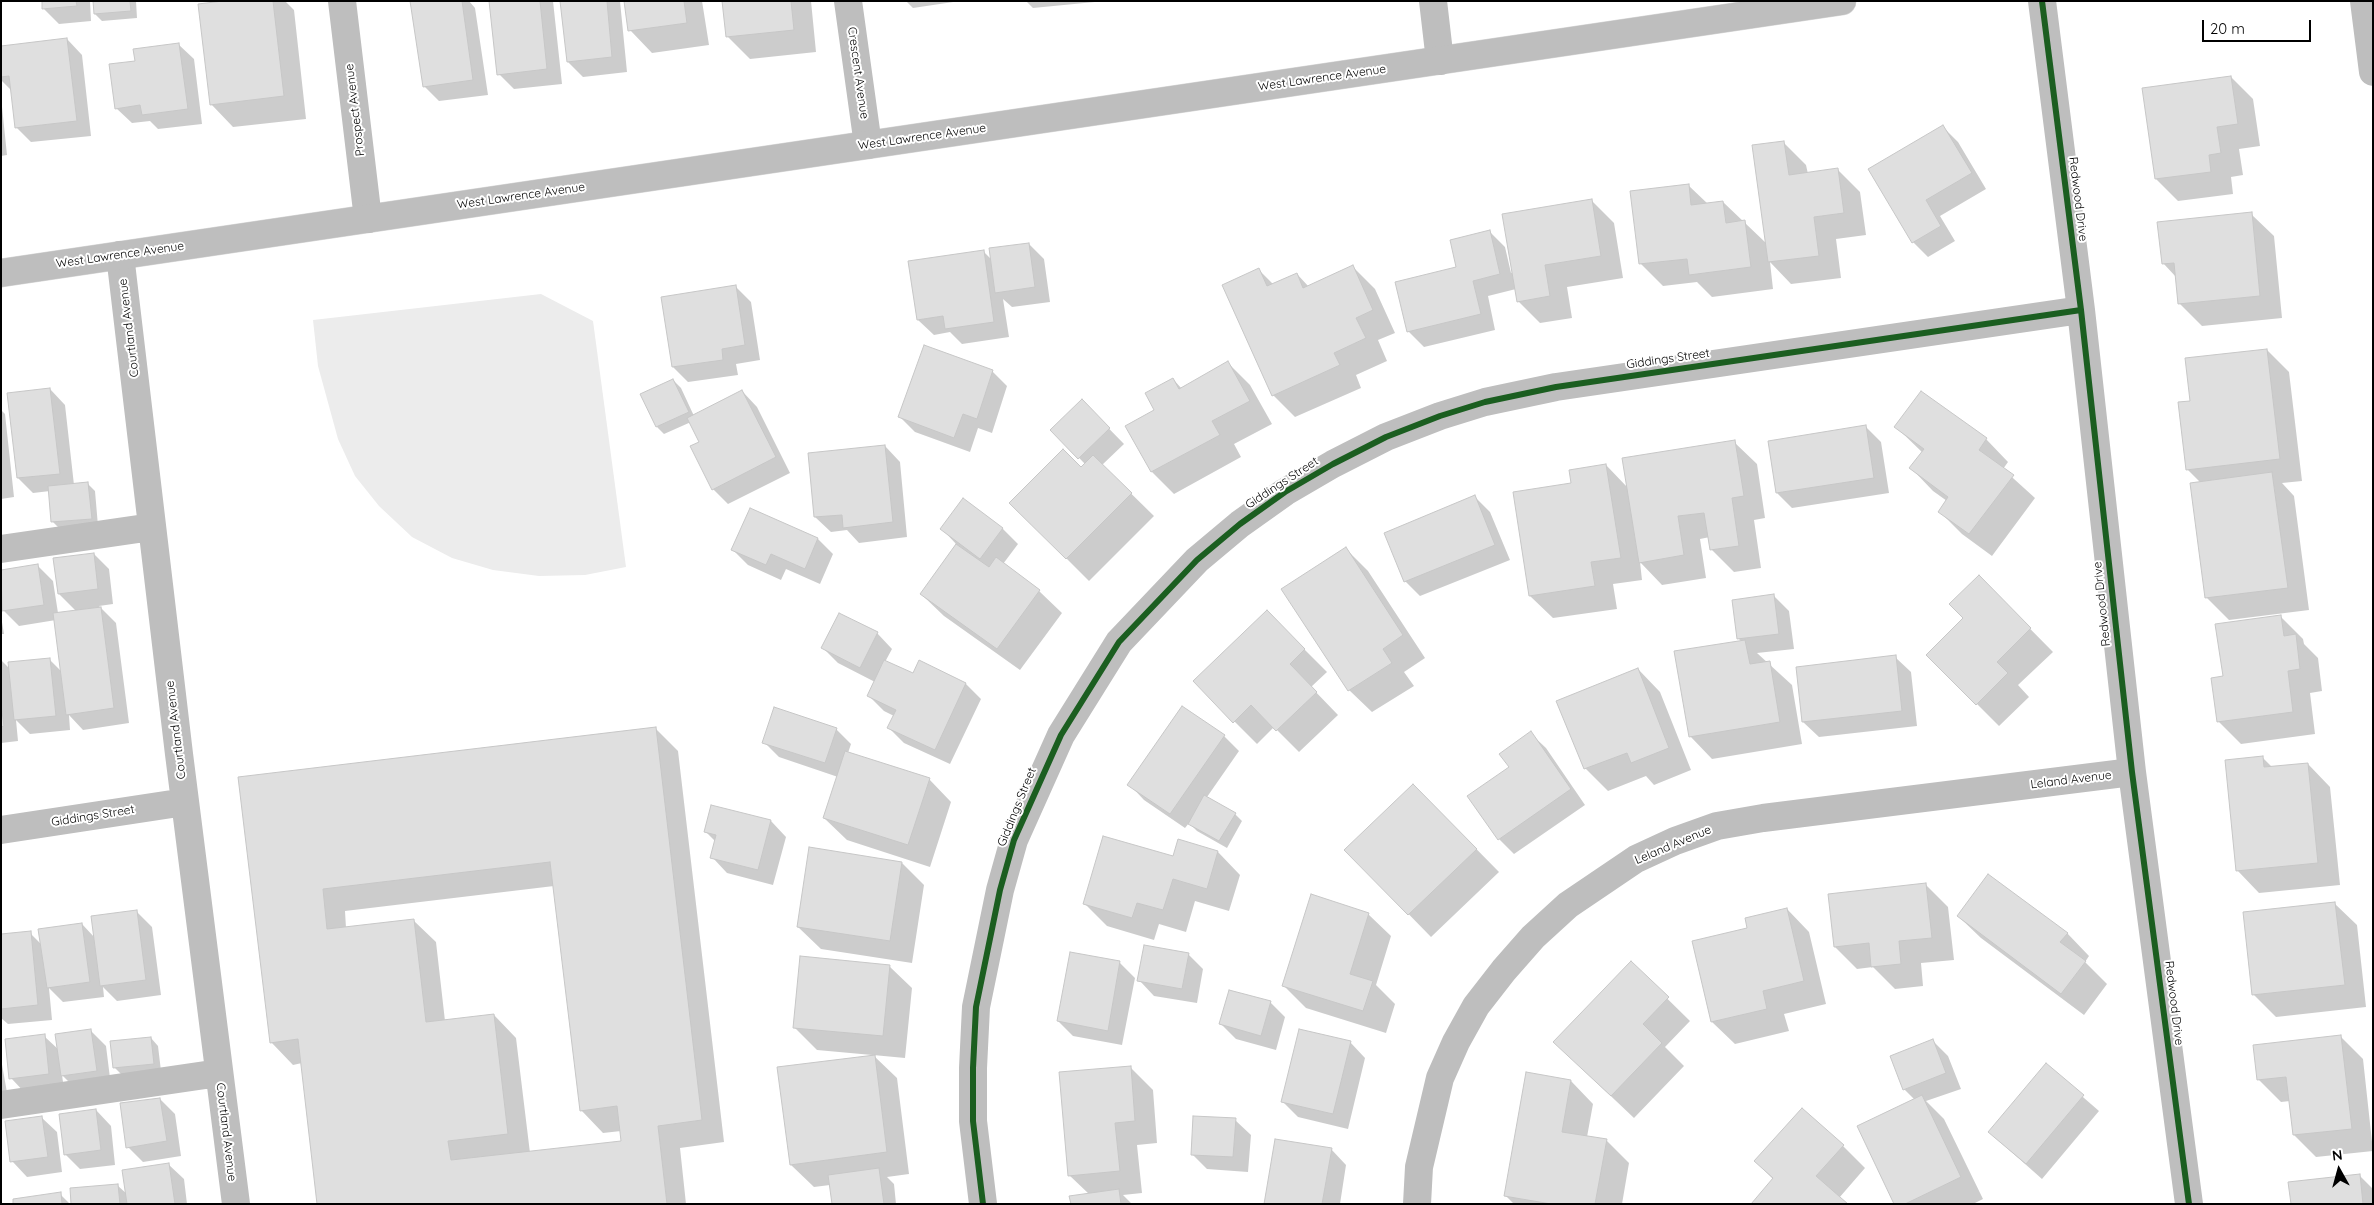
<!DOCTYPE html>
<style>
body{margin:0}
#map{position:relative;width:2374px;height:1205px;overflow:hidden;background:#fff;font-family:Quicksand,sans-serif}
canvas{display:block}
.frame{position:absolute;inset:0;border:2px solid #000;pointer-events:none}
.north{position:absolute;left:2314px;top:1145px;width:50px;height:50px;-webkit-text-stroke:4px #fff;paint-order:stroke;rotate:353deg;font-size:14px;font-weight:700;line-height:20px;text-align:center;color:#000}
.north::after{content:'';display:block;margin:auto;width:18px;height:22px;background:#000;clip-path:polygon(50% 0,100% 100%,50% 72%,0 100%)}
.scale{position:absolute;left:2202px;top:20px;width:109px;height:22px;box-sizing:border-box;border:2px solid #000;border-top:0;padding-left:6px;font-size:15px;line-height:18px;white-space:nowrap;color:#000;-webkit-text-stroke:4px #fff;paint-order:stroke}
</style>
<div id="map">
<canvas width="2374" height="1205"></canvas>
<div class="frame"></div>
<div class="north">N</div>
<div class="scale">20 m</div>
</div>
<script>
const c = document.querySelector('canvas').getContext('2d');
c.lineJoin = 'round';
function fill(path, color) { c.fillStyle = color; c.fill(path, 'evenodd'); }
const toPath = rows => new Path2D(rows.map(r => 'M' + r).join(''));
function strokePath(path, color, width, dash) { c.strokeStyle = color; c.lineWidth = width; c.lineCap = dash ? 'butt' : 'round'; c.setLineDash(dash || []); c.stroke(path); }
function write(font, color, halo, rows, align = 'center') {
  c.font = font + ' Quicksand,sans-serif'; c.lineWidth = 4; c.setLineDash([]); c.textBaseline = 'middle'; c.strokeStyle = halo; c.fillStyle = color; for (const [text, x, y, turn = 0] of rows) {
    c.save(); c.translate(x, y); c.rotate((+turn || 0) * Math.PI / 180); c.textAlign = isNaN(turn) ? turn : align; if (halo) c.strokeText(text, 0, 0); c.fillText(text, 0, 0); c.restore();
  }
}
fill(toPath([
 [541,294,593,321,626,567,585,575,539,576,493,570,452,558,412,537,379,506,355,476,338,439,318,366,313,320]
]), '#ececec');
fill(toPath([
 [43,1,90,1,91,21,59,24,44,9],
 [94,1,136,1,137,18,102,21,95,14],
 [233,1,285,1,294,10,306,119,233,127,211,104],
 [412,1,469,1,475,8,488,95,439,101,424,86],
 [490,1,553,1,562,84,514,89,499,74],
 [562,1,620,1,627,72,583,77,568,62],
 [625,1,702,1,709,45,652,53,630,30],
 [724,1,811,1,816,52,750,59,727,36],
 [906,1,960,1,913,8],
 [1026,1,1105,1,1033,8],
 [67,39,82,55,91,136,31,142,16,127,12,91,1,80,1,47],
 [178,44,194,59,202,124,158,129,150,121,132,123,116,108,136,62],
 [2231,77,2253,99,2260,146,2239,149,2243,175,2231,177,2233,194,2178,201,2156,179],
 [1,97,7,155,1,156],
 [1943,127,1958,142,1986,189,1940,216,1955,241,1928,257,1913,242],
 [1784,143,1806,165,1808,174,1838,170,1860,192,1866,235,1836,239,1841,278,1791,284,1770,262,1773,289,1712,297,1697,282,1663,286,1641,264,1688,185,1708,204,1723,202,1766,243],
 [1592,201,1614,223,1623,278,1567,287,1572,318,1540,323,1518,301,1516,289,1488,296,1495,330,1424,347,1408,331,1490,232,1505,247,1511,273,1513,272],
 [2251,214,2274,236,2282,318,2202,326,2179,303,2176,277,2163,263],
 [1029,244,1044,259,1050,302,1012,307,1003,299,1009,337,962,344,950,332,934,335,918,320,983,251,992,260],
 [1353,267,1375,289,1395,333,1378,340,1387,361,1356,375,1361,388,1295,417,1273,395,1259,270,1274,285,1297,274,1309,287],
 [736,287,751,302,760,360,736,364,738,375,688,382,673,367],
 [2267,350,2289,372,2302,481,2282,483,2294,496,2309,610,2229,620,2207,598,2201,483,2187,469,2192,402],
 [1228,363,1250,385,1272,424,1234,444,1241,457,1174,494,1152,472,1156,410,1173,379,1182,389],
 [992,371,1007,386,992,433,978,428,970,452,915,432,900,417],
 [673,380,681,388,694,416,742,391,757,407,790,473,728,504,713,489,701,442,691,422,664,434,657,427],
 [50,389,65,405,74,485,88,484,95,491,98,526,60,529,53,522,50,491,33,493,18,478],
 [1082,401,1124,444,1102,465,1154,516,1089,581,1011,503,1081,469,1085,464,1052,430],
 [1,410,5,414,14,497,1,499],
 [1866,427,1881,442,1889,493,1792,508,1777,493],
 [1896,427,1986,439,2008,462,2003,469,2035,498,1992,556,1962,534,1940,512,1947,501,1933,491,1911,468,1923,453],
 [1734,442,1757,464,1765,518,1754,520,1761,568,1734,572,1712,550,1710,537,1700,539,1706,578,1662,585,1640,562,1642,580,1613,584,1617,609,1553,618,1530,596,1514,493,1572,484,1606,465,1628,488],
 [885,446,900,462,907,537,859,543,847,530,831,532,815,517],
 [1475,497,1490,512,1510,560,1420,596,1405,581],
 [963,500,1003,529,1018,544,1003,564,1039,591,1062,613,1020,670,944,616,921,594,957,545,942,529],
 [751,510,818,539,833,554,820,584,786,569,781,580,748,565,733,550],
 [1345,548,1368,571,1425,658,1404,672,1414,686,1372,712,1349,690],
 [94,554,109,569,113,604,99,606,116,623,129,723,83,730,69,715,70,730,30,734,16,720,18,741,1,743,1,660,10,669,49,659,62,672,56,620,19,626,3,610,1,571,38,566,53,581,58,613,76,611,59,594],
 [1979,577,2053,652,2018,685,2029,697,1999,726,1928,655,1965,618],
 [1774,596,1789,611,1794,649,1757,653,1792,685,1802,744,1712,759,1690,736,1741,641,1738,638],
 [1,616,4,634,1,634],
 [2280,616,2303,639,2304,644,2318,658,2322,691,2310,693,2315,734,2241,744,2219,722,2224,677],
 [877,633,892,649,885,662,914,675,966,684,981,699,950,764,904,743,889,728,894,716,884,711,869,696,875,682,838,663,823,648],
 [1289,634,1327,672,1311,687,1338,715,1299,752,1274,727,1257,744,1194,681],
 [1895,657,1911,672,1917,726,1819,737,1803,722,1797,668],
 [1638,669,1660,692,1691,770,1654,785,1646,776,1608,791,1585,768],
 [655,728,678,751,724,1142,680,1148,686,1204,318,1204,302,1063,293,1065,271,1042,239,778],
 [554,886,581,1110,603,1133,621,1131,622,1142,530,1153,516,1038,494,1015,445,1021,436,942,413,920,346,928,345,911],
 [836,729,851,744,848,753,929,779,951,802,930,867,847,840,824,818,838,777,779,757,764,742],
 [1530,733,1546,748,1585,805,1514,854,1499,839,1510,767],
 [1224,736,1239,751,1207,797,1235,814,1242,821,1227,848,1197,831,1189,823,1185,828,1144,800,1129,784],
 [2262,757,2273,768,2308,764,2330,787,2340,885,2259,893,2237,870],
 [712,807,771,821,786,837,773,885,727,873,712,857,716,842,706,832],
 [1436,808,1499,872,1431,937,1346,850],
 [1218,852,1240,875,1229,911,1195,901,1186,932,1159,924,1154,940,1107,926,1084,903,1174,858],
 [902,863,924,885,912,963,821,949,798,927],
 [1926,885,1948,907,1954,960,1921,963,1923,986,1895,989,1873,967,1857,969,1835,947],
 [2334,903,2357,925,2366,1007,2276,1017,2254,995,2244,913],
 [1787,909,1809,932,1826,1004,1784,1014,1789,1031,1735,1044,1712,1022,1749,929],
 [137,912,152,927,161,995,117,1001,103,987,104,997,63,1002,49,988,52,1020,8,1024,1,1018,1,935,30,933,42,945,82,924,95,938],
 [1368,914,1391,936,1376,985,1395,1004,1386,1033,1306,1008,1283,985],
 [1958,916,2067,933,2089,956,2085,962,2107,984,2084,1015,1981,938],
 [1071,953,1120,963,1135,978,1122,1045,1073,1036,1058,1021],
 [1188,954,1203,969,1197,1003,1154,996,1139,980],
 [1631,963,1690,1021,1665,1047,1684,1066,1634,1118,1577,1064],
 [889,966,912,988,905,1058,873,1055,897,1078,909,1174,887,1177,894,1184,896,1204,833,1204,830,1185,814,1187,791,1165,872,1055,817,1050,794,1027],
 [1270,1002,1285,1017,1276,1050,1236,1039,1221,1024],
 [90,1030,106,1046,111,1086,77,1090,62,1075,64,1089,26,1094,11,1078,44,1036,59,1050],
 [2341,1037,2363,1059,2373,1151,2316,1157,2294,1135,2290,1101,2281,1102,2258,1079],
 [151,1038,158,1046,161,1071,122,1075,114,1067],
 [1933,1041,1948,1056,1961,1089,1926,1101,1944,1119,1983,1199,1973,1204,1896,1204,1915,1100,1904,1089],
 [1350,1042,1365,1058,1348,1129,1298,1117,1282,1101],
 [1,1059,8,1098,1,1099],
 [2046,1065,2099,1111,2042,1179,1989,1132],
 [1130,1067,1153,1090,1157,1143,1137,1145,1142,1193,1123,1195,1132,1204,1072,1204,1089,1194,1069,1175],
 [1571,1081,1593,1104,1587,1137,1607,1141,1629,1163,1622,1204,1514,1204,1505,1195],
 [160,1099,175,1114,181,1156,143,1162,128,1147],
 [96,1110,111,1126,115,1165,80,1169,65,1154],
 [41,1117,57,1132,62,1172,27,1177,12,1161],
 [1235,1120,1251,1135,1248,1172,1207,1169,1192,1154],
 [1843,1146,1865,1168,1839,1198,1774,1180,1755,1161],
 [1331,1149,1346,1165,1340,1204,1265,1204],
 [168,1164,184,1179,187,1204,73,1204,117,1185,127,1194],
 [2359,1175,2373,1189,2373,1204,2292,1204],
 [60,1194,70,1204,15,1204]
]), '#0003');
const building = toPath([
 [42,1,76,1,77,6,42,9,42,1],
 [93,1,130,1,131,11,94,14,93,1],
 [223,1,273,1,284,96,210,105,198,4,223,1],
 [410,1,462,1,473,80,423,87,410,1],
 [489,1,540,1,547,69,497,75,489,1],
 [560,1,607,1,612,57,567,62,560,1],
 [624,1,684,1,687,23,628,31,624,1],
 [722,1,791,1,794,30,726,37,722,1],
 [67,38,77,121,15,128,9,76,1,77,1,46,67,38],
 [179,43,188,109,142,115,140,105,115,109,109,64,135,61,133,49,179,43],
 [2231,76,2238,124,2217,127,2221,153,2209,155,2211,172,2155,179,2142,88,2231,76],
 [1943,125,1972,173,1926,200,1941,226,1912,243,1868,169,1943,125],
 [1784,141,1789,175,1838,168,1844,213,1814,217,1819,256,1768,262,1752,145,1784,141],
 [1689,184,1691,205,1723,201,1726,223,1745,220,1751,267,1689,275,1687,259,1639,264,1630,191,1689,184],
 [1592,199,1601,256,1545,265,1550,296,1517,302,1502,214,1592,199],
 [2252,212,2260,296,2178,304,2174,263,2162,264,2157,222,2252,212],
 [1490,230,1500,274,1473,281,1481,314,1407,332,1395,282,1456,267,1450,240,1490,230],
 [1029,243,1035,287,995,293,989,248,1029,243],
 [984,250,994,322,945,329,943,316,917,320,908,261,984,250],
 [1353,265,1373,310,1356,318,1366,338,1334,353,1340,365,1272,396,1222,285,1259,268,1267,286,1297,273,1303,288,1353,265],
 [736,285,745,345,722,349,723,360,672,367,661,297,736,285],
 [924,345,993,370,977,419,963,414,954,438,898,417,924,345],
 [2267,349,2280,459,2186,470,2178,402,2190,401,2185,358,2267,349],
 [1228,361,1250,401,1212,421,1220,435,1151,472,1125,426,1154,410,1145,393,1173,378,1179,389,1228,361],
 [673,379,689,412,656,427,640,394,673,379],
 [50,388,60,474,17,478,7,393,50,388],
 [742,390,776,457,712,490,690,446,699,442,687,418,742,390],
 [1921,391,1987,438,1979,450,2014,475,1969,534,1938,512,1948,497,1909,468,1924,449,1894,427,1921,391],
 [1082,399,1110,428,1078,459,1050,430,1082,399],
 [1866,425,1874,478,1776,493,1768,441,1866,425],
 [1735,440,1744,496,1732,498,1739,546,1710,550,1704,513,1678,516,1684,555,1639,563,1622,458,1735,440],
 [885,445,893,522,843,528,842,515,814,517,808,453,885,445],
 [1063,449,1081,467,1093,455,1132,493,1066,559,1009,503,1063,449],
 [1606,464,1621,558,1591,562,1595,586,1529,596,1513,492,1571,483,1569,470,1606,464],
 [2272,472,2288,588,2205,598,2190,483,2272,472],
 [88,482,92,519,51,522,48,486,88,482],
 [1475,495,1495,545,1404,582,1384,533,1475,495],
 [963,498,1003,528,980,559,940,529,963,498],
 [750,508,818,538,805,569,771,554,766,565,731,550,750,508],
 [956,544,989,567,996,557,1040,590,997,649,920,594,956,544],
 [1346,547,1403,635,1383,649,1392,663,1348,691,1281,589,1346,547],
 [94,553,98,589,58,594,53,558,94,553],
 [38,564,44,605,2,611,1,570,38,564],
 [1979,575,2031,628,1997,662,2008,673,1976,705,1926,655,1963,618,1949,604,1979,575],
 [1774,594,1779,634,1737,639,1732,600,1774,594],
 [101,607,114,708,66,715,53,613,101,607],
 [1267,610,1305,649,1290,664,1317,692,1276,731,1251,705,1233,723,1193,681,1267,610],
 [839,613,878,632,860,668,821,648,839,613],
 [2281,615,2284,636,2296,634,2300,669,2288,671,2293,712,2217,722,2211,678,2223,676,2215,624,2281,615],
 [1745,640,1750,664,1770,661,1780,722,1689,737,1674,651,1745,640],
 [1896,655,1902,711,1802,722,1796,667,1896,655],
 [50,658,56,716,14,720,8,662,50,658],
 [884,660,913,673,919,660,966,683,935,750,887,728,896,710,867,696,884,660],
 [1638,668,1669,748,1631,763,1627,753,1584,769,1556,701,1638,668],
 [1,704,4,726,1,727,1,704],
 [1182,706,1225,735,1170,814,1127,785,1182,706],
 [774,707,837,728,825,763,762,743,774,707],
 [656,727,702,1120,658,1126,667,1204,317,1204,298,1039,270,1043,238,777,656,727],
 [550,862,580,1111,617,1106,621,1141,451,1160,448,1141,508,1134,494,1014,426,1022,414,919,327,929,323,889,550,862],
 [1531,731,1571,789,1498,840,1467,796,1509,767,1499,754,1531,731],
 [845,751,930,778,908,845,823,818,845,751],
 [2263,756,2264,767,2308,763,2318,863,2236,871,2225,760,2263,756],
 [1413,784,1477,849,1408,915,1344,850,1413,784],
 [1204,795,1236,813,1219,841,1188,824,1204,795],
 [711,805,771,820,758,870,710,858,716,835,704,832,711,805],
 [1103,836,1173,856,1178,839,1218,851,1207,889,1173,879,1163,910,1137,903,1132,918,1083,904,1103,836],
 [809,847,902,862,890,941,797,927,809,847],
 [1988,874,2068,933,2060,942,2086,961,2061,994,1957,916,1988,874],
 [1926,883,1932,938,1899,941,1901,964,1871,967,1869,943,1834,947,1828,894,1926,883],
 [1311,894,1369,913,1350,974,1373,981,1363,1011,1282,986,1311,894],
 [2335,902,2345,985,2252,995,2243,912,2335,902],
 [1787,908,1804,981,1763,991,1767,1009,1711,1022,1692,941,1747,928,1745,918,1787,908],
 [137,910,146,980,100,986,91,916,137,910],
 [82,923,90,982,47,988,38,929,82,923],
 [31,931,38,1005,1,1009,1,934,31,931],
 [1144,945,1189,953,1182,989,1137,981,1144,945],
 [1070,952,1120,961,1108,1031,1057,1021,1070,952],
 [800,956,890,965,883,1036,793,1028,800,956],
 [1631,961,1669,997,1643,1024,1662,1043,1611,1096,1553,1042,1631,961],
 [1229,990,1271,1001,1261,1036,1219,1024,1229,990],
 [91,1029,97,1071,61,1076,55,1034,91,1029],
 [1299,1029,1351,1041,1333,1114,1281,1102,1299,1029],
 [45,1034,49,1074,9,1079,5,1039,45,1034],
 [2341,1035,2352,1129,2293,1135,2286,1077,2257,1080,2253,1045,2341,1035],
 [151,1037,154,1064,113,1068,110,1041,151,1037],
 [1933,1039,1946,1073,1903,1090,1890,1056,1933,1039],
 [875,1055,887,1152,790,1165,777,1067,875,1055],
 [2046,1063,2084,1095,2026,1164,1988,1132,2046,1063],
 [1131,1066,1135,1121,1115,1123,1120,1171,1068,1176,1059,1072,1131,1066],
 [1526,1072,1571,1080,1562,1132,1607,1139,1595,1204,1551,1204,1504,1196,1526,1072],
 [1922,1095,1961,1177,1905,1204,1894,1204,1857,1126,1922,1095],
 [160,1098,167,1141,126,1148,120,1103,160,1098],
 [1802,1108,1844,1145,1816,1176,1848,1204,1751,1204,1773,1178,1754,1161,1802,1108],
 [96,1109,101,1150,64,1155,59,1114,96,1109],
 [42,1116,48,1157,10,1162,5,1121,42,1116],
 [1193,1116,1236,1118,1233,1157,1191,1155,1193,1116],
 [1275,1139,1332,1148,1322,1204,1264,1204,1275,1139],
 [169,1163,175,1204,127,1204,122,1170,169,1163],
 [879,1168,884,1204,832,1204,828,1175,879,1168],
 [2360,1174,2363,1204,2291,1204,2288,1182,2360,1174],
 [118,1184,120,1204,71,1204,70,1188,118,1184],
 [1119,1189,1121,1204,1071,1204,1069,1196,1119,1189],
 [61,1192,62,1204,13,1204,13,1199,61,1192]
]);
fill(building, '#dfdfdf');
strokePath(building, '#c7c7c7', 1);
const major = toPath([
 [1,273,1842,1]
]);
strokePath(major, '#dbdbdb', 29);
strokePath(toPath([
 [342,1,368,219],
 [848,1,868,145],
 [1433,1,1440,61],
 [2042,1,2081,310,2132,772,2189,1204],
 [2364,1,2373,72],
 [120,255,179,754,236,1204],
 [1,549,152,527],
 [1,830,185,802],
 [1,1105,219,1073],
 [983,1204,973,1121,973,1068,976,1007,1000,890,1014,840,1061,735,1119,642,1197,560,1240,524,1285,492,1333,464,1386,437,1440,416,1485,402,1556,387,2081,310],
 [1417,1204,1419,1167,1440,1078,1456,1042,1476,1006,1504,970,1533,937,1568,905,1636,859,1675,841,1717,826,1763,818,2132,772]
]), '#bebebe', 28);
strokePath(major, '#bebebe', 28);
strokePath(toPath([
 [2042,1,2081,310,2132,772,2189,1204],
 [983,1204,973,1121,973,1068,976,1007,1000,890,1014,840,1061,735,1119,642,1197,560,1240,524,1285,492,1333,464,1386,437,1440,416,1485,402,1556,387,2081,310]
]), '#1b5e20', 6);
write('12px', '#000', '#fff', [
 ["Crescent Avenue",858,73,82],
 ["West Lawrence Avenue",1322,78,-8],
 ["Prospect Avenue",355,110,-97],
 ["West Lawrence Avenue",922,137,-8],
 ["West Lawrence Avenue",521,196,-8],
 ["Redwood Drive",2078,199,83],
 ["West Lawrence Avenue",120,255,-8],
 ["Courtland Avenue",129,328,-97],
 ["Giddings Street",1668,359,-8],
 ["Giddings Street",1282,483,-33],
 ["Redwood Drive",2102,604,-96],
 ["Courtland Avenue",176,730,-97],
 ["Leland Avenue",2071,780,-7],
 ["Giddings Street",1017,807,-68],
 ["Giddings Street",93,816,-9],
 ["Leland Avenue",1673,845,-23],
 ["Redwood Drive",2174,1003,83],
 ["Courtland Avenue",226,1132,83]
]);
</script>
